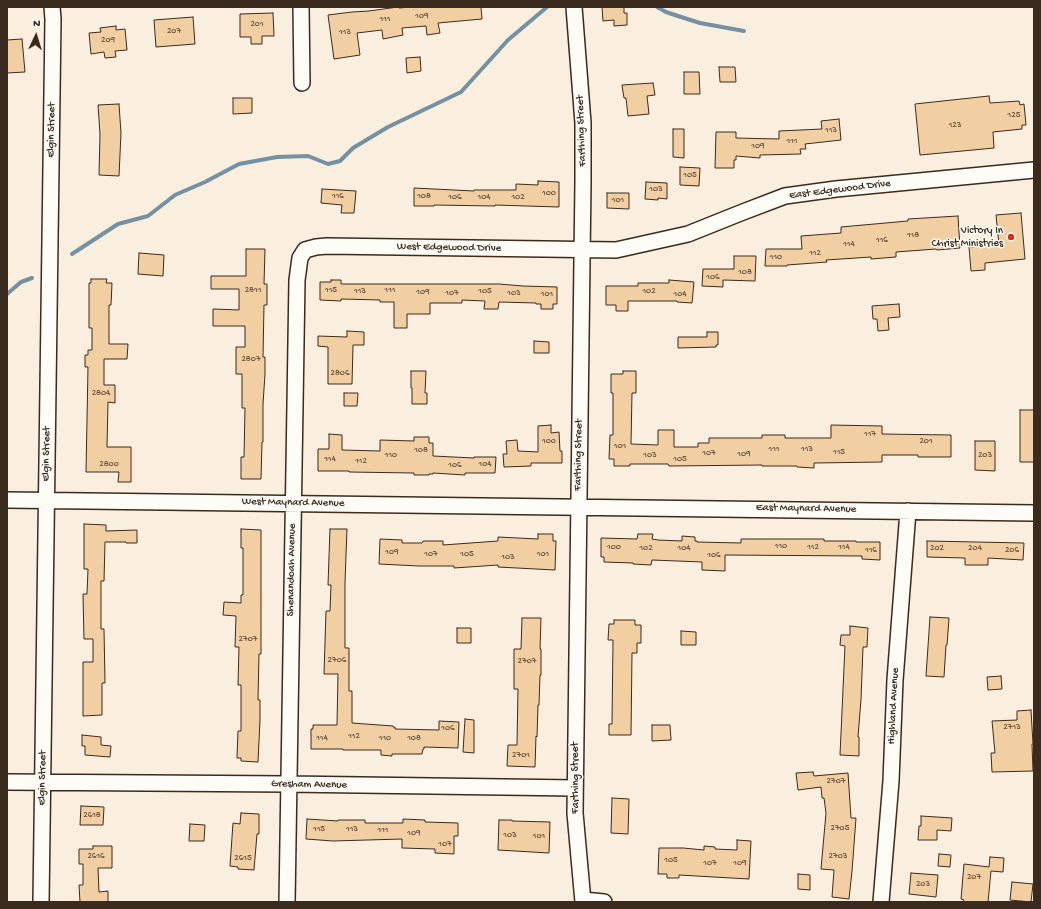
<!DOCTYPE html>
<style>
body{margin:0}
#map{position:relative;width:1041px;height:909px;overflow:hidden;background:#faeede;font-family:"Gochi Hand",sans-serif}
canvas{display:block}
.frame{position:absolute;inset:0;border:8px solid #3b2a1e;pointer-events:none}
.north{position:absolute;left:16px;top:16px;width:40px;height:40px;-webkit-text-stroke:3px #fdfcf7;paint-order:stroke;rotate:4deg;font-size:11px;font-weight:700;line-height:16px;text-align:center;color:#3b2a1e}
.north::after{content:'';display:block;margin:auto;width:14px;height:18px;background:#3b2a1e;clip-path:polygon(50% 0,100% 100%,50% 72%,0 100%)}
</style>
<div id="map">
<canvas width="1041" height="909"></canvas>
<div class="frame"></div>
<div class="north">N</div>
</div>
<script>
const c = document.querySelector('canvas').getContext('2d');
c.lineJoin = 'round';
const toPath = rows => new Path2D(rows.map(r => 'M' + r).join(''));
function strokePath(path, color, width, dash) { c.strokeStyle = color; c.lineWidth = width; c.lineCap = dash ? 'butt' : 'round'; c.setLineDash(dash || []); c.stroke(path); }
function fill(path, color) { c.fillStyle = color; c.fill(path, 'evenodd'); }
function write(font, color, halo, rows, align = 'center') {
  c.font = font + ' "Gochi Hand",sans-serif'; c.lineWidth = 3; c.setLineDash([]); c.textBaseline = 'middle'; c.strokeStyle = halo; c.fillStyle = color; for (const [text, x, y, turn = 0] of rows) {
    c.save(); c.translate(x, y); c.rotate((+turn || 0) * Math.PI / 180); c.textAlign = isNaN(turn) ? turn : align; if (halo) c.strokeText(text, 0, 0); c.fillText(text, 0, 0); c.restore();
  }
}
strokePath(toPath([
 [657,7,666,12,678,16,700,23,744,31],
 [72,254,118,224,148,216,175,195,205,182,239,164,277,157,308,156,328,164,340,161,353,148,388,127,461,92,508,40,547,7],
 [7,294,21,282,32,278]
]), '#7491a2', 4);
const building = toPath([
 [398,7,399,8,411,7,481,7,482,19,438,23,440,33,427,35,426,26,402,28,403,35,383,39,382,30,357,33,360,55,334,59,328,15,352,12,369,11,398,7],
 [602,7,624,7,624,13,627,13,627,25,614,26,614,20,603,21,602,7],
 [273,13,274,36,262,36,262,44,251,44,251,37,240,37,240,14,273,13],
 [193,17,195,44,156,47,154,20,193,17],
 [116,26,116,30,125,29,127,50,115,51,116,57,105,58,104,52,91,54,89,33,101,32,100,28,116,26],
 [22,39,25,72,7,73,7,40,22,39],
 [420,57,421,71,407,73,406,58,420,57],
 [719,67,735,67,736,82,720,82,719,67],
 [684,72,699,72,700,94,684,94,684,72],
 [653,83,655,95,647,96,649,114,628,116,626,98,624,98,622,85,653,83],
 [989,96,990,103,1019,101,1020,105,1024,104,1026,125,1022,125,1022,129,993,132,994,148,920,155,915,104,989,96],
 [233,98,252,98,252,113,233,114,233,98],
 [119,104,121,133,119,176,99,175,100,134,98,105,119,104],
 [839,119,841,140,805,144,806,149,800,149,801,154,760,155,760,158,736,156,736,160,734,160,734,168,715,168,716,132,736,132,736,138,779,139,779,131,822,129,821,121,839,119],
 [673,129,684,129,684,158,673,157,673,129],
 [680,167,700,168,699,186,680,185,680,167],
 [538,181,559,182,559,207,495,205,495,206,434,205,434,206,414,206,414,188,474,191,474,190,516,190,516,184,538,185,538,181],
 [646,182,667,183,667,199,658,198,658,200,645,199,646,182],
 [322,189,356,191,354,213,341,213,342,205,321,203,322,189],
 [607,193,629,193,629,209,607,208,607,193],
 [1021,213,1025,259,985,263,985,270,971,271,969,247,999,245,996,215,1021,213],
 [958,216,960,248,937,250,936,249,896,252,896,257,871,259,871,257,826,260,827,262,787,265,787,266,765,266,766,249,802,249,801,236,841,233,841,227,908,221,908,219,958,216],
 [246,249,265,249,264,284,267,284,267,305,264,305,263,357,265,357,265,374,263,404,263,442,262,442,261,479,241,479,241,457,244,457,245,408,242,408,242,374,236,374,236,347,245,347,245,326,213,326,213,309,239,310,239,289,211,289,211,276,246,276,246,249],
 [139,253,164,255,163,276,138,274,139,253],
 [734,256,756,256,755,281,723,280,723,287,702,286,703,269,734,269,734,256],
 [91,279,107,279,106,283,112,283,111,305,109,305,109,344,128,344,127,359,104,359,104,385,115,385,115,403,108,402,107,447,131,447,131,482,118,482,119,472,86,472,88,367,85,367,85,355,88,355,88,350,92,350,92,328,89,328,89,283,91,283,91,279],
 [331,280,341,280,341,284,499,284,523,286,557,287,557,304,553,304,553,309,541,309,541,304,536,304,536,303,499,302,498,309,484,309,485,301,462,300,462,303,430,303,430,314,407,314,407,328,394,328,394,302,380,302,380,300,341,299,341,301,320,300,320,282,331,282,331,280],
 [669,280,694,282,692,303,677,302,677,301,628,301,628,311,616,311,616,305,606,305,606,286,638,286,638,283,669,283,669,280],
 [899,304,900,317,888,318,889,330,878,331,877,319,873,319,872,306,899,304],
 [347,331,364,332,364,345,353,345,352,384,328,384,328,347,318,346,318,336,347,337,347,331],
 [707,332,718,332,718,345,716,345,716,347,678,348,678,337,707,337,707,332],
 [534,341,549,342,549,353,534,353,534,341],
 [411,371,426,371,425,393,427,393,427,404,412,404,412,388,411,388,411,371],
 [623,371,636,371,636,393,632,393,631,444,658,445,658,430,674,430,674,447,698,447,698,443,709,443,709,438,762,438,762,435,785,435,785,438,831,438,831,425,882,426,882,434,951,435,951,457,918,457,918,455,882,455,882,462,814,463,814,468,797,467,797,466,762,466,762,465,669,466,668,464,630,464,630,466,614,466,614,459,609,459,610,435,613,435,613,393,611,393,611,374,623,374,623,371],
 [344,393,358,393,357,406,344,406,344,393],
 [1020,410,1034,410,1034,462,1020,462,1020,410],
 [551,425,551,433,559,432,560,451,562,451,562,463,531,463,531,466,504,467,503,454,507,454,506,441,517,440,518,451,538,452,538,426,551,425],
 [329,434,342,435,342,450,380,451,380,440,414,441,414,437,429,437,429,443,433,443,433,456,474,458,474,457,496,457,495,473,465,473,465,475,433,473,433,474,429,474,429,475,414,475,414,473,349,472,349,471,318,471,318,449,329,449,329,434],
 [975,441,995,441,995,471,975,470,975,441],
 [84,524,106,525,106,531,137,530,137,543,126,543,126,542,105,542,104,581,101,581,101,629,104,629,105,683,102,683,102,715,83,716,83,662,93,662,93,639,84,639,83,594,87,594,88,569,84,569,84,524],
 [241,529,261,530,261,654,259,654,258,700,260,700,260,720,258,762,241,761,241,758,237,758,238,731,241,731,241,685,238,685,239,647,235,647,236,616,223,615,224,602,241,603,241,595,243,595,243,548,241,548,241,529],
 [330,529,347,529,345,582,345,648,349,648,349,691,352,691,352,723,393,726,393,727,395,727,395,729,439,730,439,721,459,722,458,748,424,747,424,749,423,749,422,754,392,754,392,756,381,755,381,750,343,750,343,749,311,749,311,729,313,729,313,725,337,725,338,674,324,674,326,611,330,611,331,585,328,585,330,529],
 [538,534,553,534,553,541,556,541,555,570,498,567,498,565,454,568,454,566,419,566,379,564,380,539,402,540,402,543,422,543,423,541,443,541,443,545,498,541,498,537,538,539,538,534],
 [638,534,653,534,652,539,658,540,682,541,682,536,695,537,695,541,697,541,697,542,741,543,741,539,824,539,824,541,856,541,856,542,880,542,880,560,862,559,862,556,725,555,725,571,702,570,702,562,652,560,651,565,633,564,633,563,604,562,604,557,601,557,601,538,637,539,638,534],
 [927,541,1024,543,1023,560,988,558,988,565,965,565,965,558,927,557,927,541],
 [930,617,949,618,947,645,946,645,944,677,926,676,930,617],
 [522,618,541,618,540,649,541,649,541,675,540,675,539,705,538,705,537,737,536,736,535,767,507,766,508,745,517,745,518,689,514,689,514,649,521,649,522,618],
 [614,620,635,620,635,625,641,625,641,643,637,643,637,653,632,653,631,735,609,735,609,724,612,724,613,640,608,640,609,624,614,624,614,620],
 [850,626,868,628,867,647,863,647,861,699,858,737,859,737,859,756,840,755,845,646,840,645,841,635,850,635,850,626],
 [457,628,471,628,471,643,457,643,457,628],
 [681,631,696,632,696,645,681,645,681,631],
 [1001,676,1002,689,988,690,987,677,1001,676],
 [1031,710,1033,744,1032,744,1033,771,992,772,991,753,995,753,992,721,1017,720,1017,711,1031,710],
 [465,719,474,720,474,753,463,752,465,719],
 [652,725,670,725,671,740,652,741,652,725],
 [82,735,101,737,101,745,111,746,110,757,85,755,85,746,82,746,82,735],
 [813,772,814,776,848,773,851,818,856,818,852,871,849,899,832,897,834,870,821,869,826,813,824,798,822,798,821,787,798,790,796,773,813,772],
 [612,798,629,799,628,834,611,833,612,798],
 [81,806,104,807,103,825,80,825,81,806],
 [241,813,259,814,259,834,257,834,254,870,238,869,238,867,230,866,233,823,240,824,241,813],
 [921,816,952,818,951,831,937,830,937,840,918,840,919,826,921,826,921,816],
 [307,819,338,821,338,820,365,820,365,823,403,823,403,819,425,820,425,822,458,823,458,836,454,836,454,854,435,853,435,849,402,848,402,839,333,841,306,839,307,819],
 [499,820,512,820,512,821,550,822,549,853,498,850,499,820],
 [190,824,205,825,204,841,189,841,190,824],
 [737,840,751,841,749,879,679,875,679,878,667,878,667,874,658,874,659,848,683,848,704,850,704,846,715,847,715,849,737,850,737,840],
 [93,846,112,846,112,868,98,868,99,892,108,891,108,902,80,902,79,885,83,885,83,864,79,864,79,849,93,849,93,846],
 [939,854,951,855,950,867,938,866,939,854],
 [990,857,1004,858,1003,872,991,871,988,902,963,902,964,900,961,899,964,864,989,867,990,857],
 [911,873,938,875,936,897,909,894,911,873],
 [798,874,810,875,810,890,798,889,798,874],
 [1012,882,1033,884,1031,902,1010,900,1012,882]
]);
fill(building, '#f2cfa3');
strokePath(building, '#3b2a1e', 1);
const minor = toPath([
 [301,7,302,83],
 [574,7,583,123,583,181,575,813,583,902],
 [7,500,1034,513],
 [7,782,288,784,575,788],
 [583,900,604,902],
 [41,902,53,19,52,7],
 [287,902,297,280,300,258,305,250,316,247,327,246,616,250,688,234,743,212,785,196,836,189,1034,170],
 [881,902,891,781,895,680,908,511]
]);
strokePath(minor, '#3b2a1e', 18);
strokePath(minor, '#fdfcf7', 15);
for (const [x, y, r, color] of [
 [1011,237,4,"#c8321e"]
]) { const dot = new Path2D(); dot.arc(x, y, r, 0, 2 * Math.PI); c.fillStyle = color; c.fill(dot); strokePath(dot, '#fdfcf7', 1.5); }
write('9px', '#69533f', null, [
 ["109",422,17],
 ["111",385,20],
 ["201",257,25],
 ["207",174,32],
 ["113",345,33],
 ["209",108,41],
 ["125",1014,116],
 ["123",955,126],
 ["113",831,131],
 ["111",792,142],
 ["109",758,147],
 ["105",690,176],
 ["103",656,190],
 ["100",549,194],
 ["116",338,197],
 ["108",424,197],
 ["106",455,198],
 ["104",484,198],
 ["102",518,198],
 ["101",618,201],
 ["118",913,236],
 ["116",882,241],
 ["114",849,245],
 ["112",815,254],
 ["110",776,258],
 ["108",745,273],
 ["106",713,278],
 ["2811",253,291],
 ["115",331,291],
 ["111",390,291],
 ["113",360,292],
 ["105",485,292],
 ["102",649,292],
 ["109",423,293],
 ["107",452,294],
 ["103",514,294],
 ["101",547,295],
 ["104",680,295],
 ["2807",251,360],
 ["2806",340,374],
 ["2804",101,394],
 ["117",870,435],
 ["100",549,442],
 ["201",926,442],
 ["101",620,447],
 ["111",774,450],
 ["113",807,450],
 ["108",421,451],
 ["115",839,453],
 ["107",709,454],
 ["109",744,455],
 ["110",391,456],
 ["103",650,456],
 ["203",985,456],
 ["114",330,460],
 ["105",680,460],
 ["112",361,462],
 ["2800",109,465],
 ["104",485,465],
 ["106",455,466],
 ["110",781,547],
 ["100",614,548],
 ["112",813,548],
 ["114",844,548],
 ["102",646,549],
 ["104",684,549],
 ["202",937,549],
 ["204",975,549],
 ["116",871,551],
 ["206",1012,551],
 ["109",392,553],
 ["107",431,555],
 ["105",467,555],
 ["101",543,555],
 ["106",714,556],
 ["103",508,558],
 ["2707",248,640],
 ["2706",337,661],
 ["2707",527,662],
 ["2713",1012,728],
 ["106",448,729],
 ["112",354,737],
 ["114",322,739],
 ["110",385,739],
 ["108",414,739],
 ["2701",521,756],
 ["2707",836,782],
 ["2618",92,816],
 ["2705",840,829],
 ["115",319,830],
 ["113",352,830],
 ["111",383,831],
 ["109",414,834],
 ["103",510,836],
 ["101",539,837],
 ["107",445,845],
 ["2616",96,857],
 ["2703",838,857],
 ["2615",243,859],
 ["105",671,861],
 ["107",710,864],
 ["109",740,864],
 ["207",974,878],
 ["203",923,885]
]);
write('11px', '#3b2a1e', '#fdfcf7', [
 ["Elgin Street",52,130,-89],
 ["Farthing Street",582,131,-92],
 ["East Edgewood Drive",840,190,-7],
 ["West Edgewood Drive",449,248,1],
 ["Elgin Street",47,454,-89],
 ["Farthing Street",579,455,-89],
 ["West Maynard Avenue",293,503,1],
 ["East Maynard Avenue",806,509,1],
 ["Shenandoah Avenue",292,570,-89],
 ["Highland Avenue",894,706,-87],
 ["Elgin Street",43,778,-89],
 ["Farthing Street",576,778,-90],
 ["Gresham Avenue",309,785,1]
]);
write('11px', '#3b2a1e', '#fdfcf7', [
 ["Victory In",1003,231],
 ["Christ Ministries",1003,244]
], 'right');
</script>
